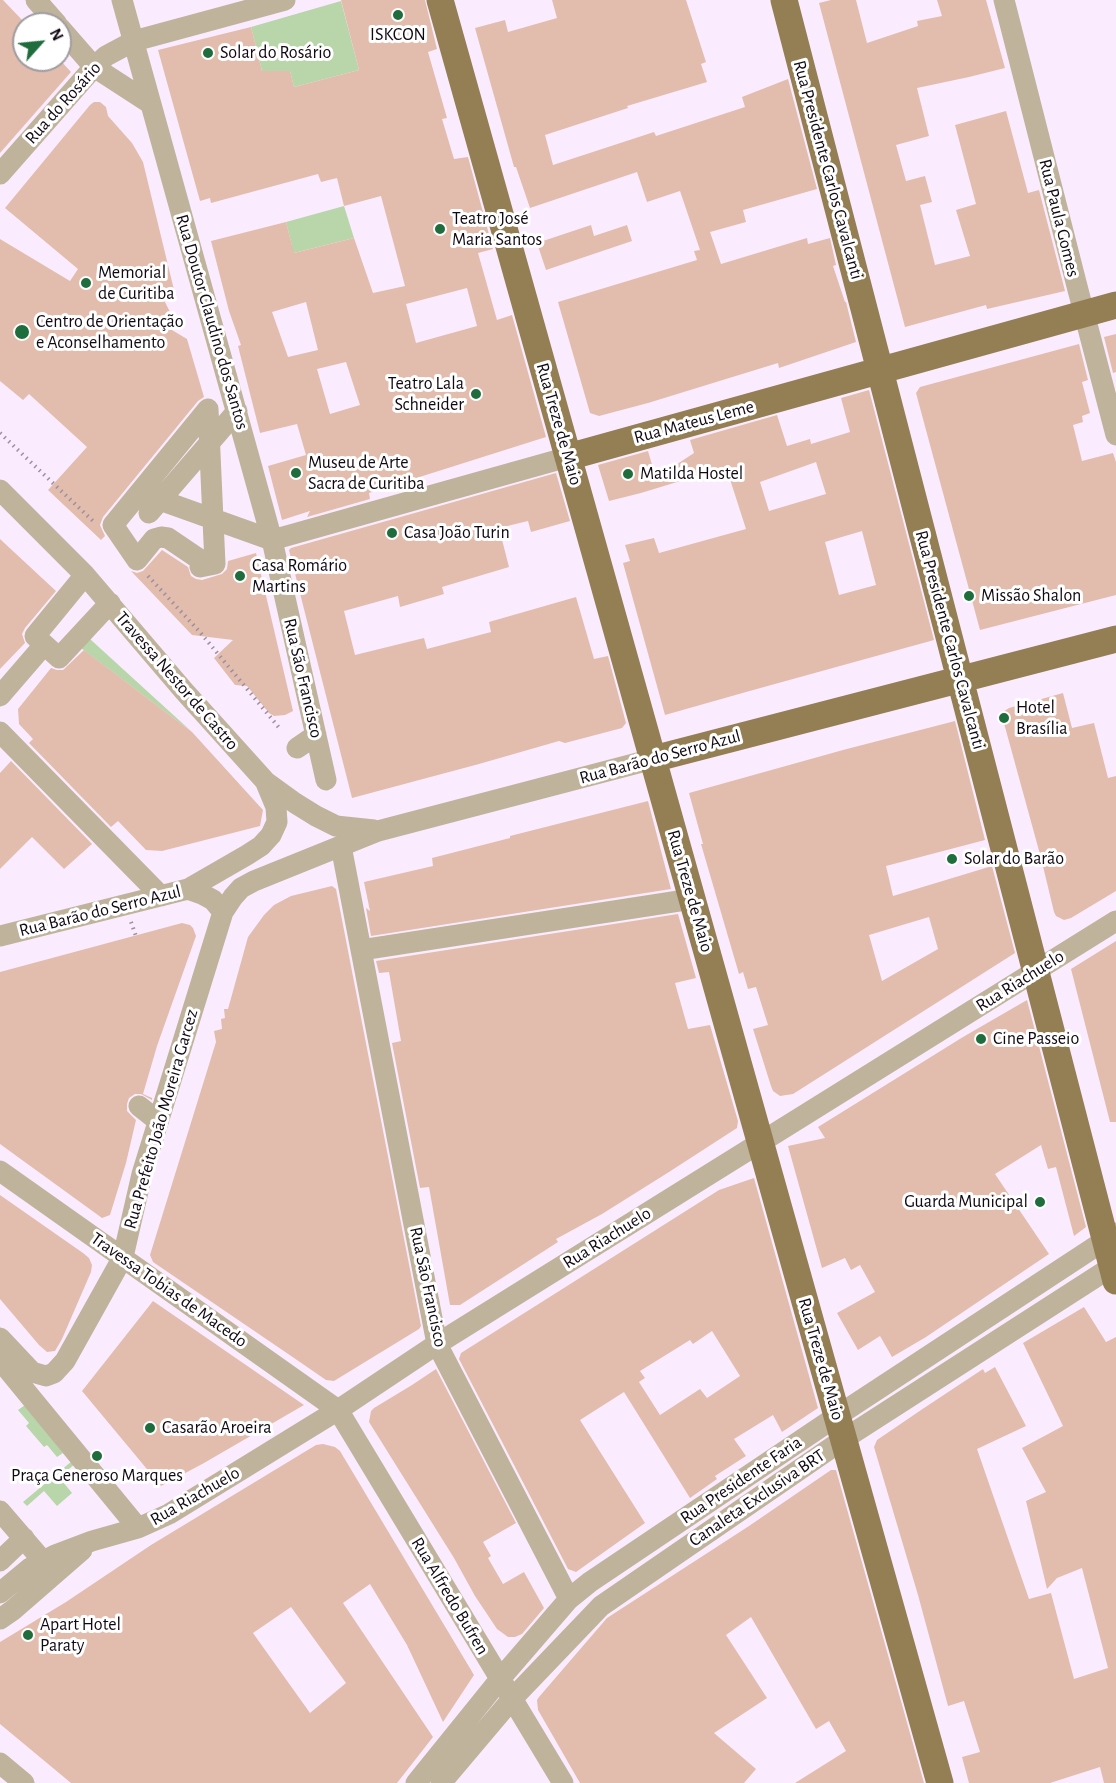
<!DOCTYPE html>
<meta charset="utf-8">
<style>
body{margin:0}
#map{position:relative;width:1116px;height:1783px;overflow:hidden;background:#faecfe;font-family:"Alegreya Sans",sans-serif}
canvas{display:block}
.north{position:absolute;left:12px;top:12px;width:60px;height:60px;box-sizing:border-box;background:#fff;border:2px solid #9f9ca0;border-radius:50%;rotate:63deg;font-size:16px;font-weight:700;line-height:24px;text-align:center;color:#100812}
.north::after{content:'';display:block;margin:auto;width:21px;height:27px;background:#1f6d3d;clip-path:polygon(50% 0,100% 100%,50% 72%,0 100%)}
</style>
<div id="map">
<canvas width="1116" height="1783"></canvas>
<div class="north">N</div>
</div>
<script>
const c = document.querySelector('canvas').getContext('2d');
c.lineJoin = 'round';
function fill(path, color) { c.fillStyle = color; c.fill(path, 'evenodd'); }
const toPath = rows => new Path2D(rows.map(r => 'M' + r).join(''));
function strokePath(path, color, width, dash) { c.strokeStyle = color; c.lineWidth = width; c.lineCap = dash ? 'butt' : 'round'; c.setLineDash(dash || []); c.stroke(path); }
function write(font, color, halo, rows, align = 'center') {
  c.font = font + ' "Alegreya Sans",sans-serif'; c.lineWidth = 6; c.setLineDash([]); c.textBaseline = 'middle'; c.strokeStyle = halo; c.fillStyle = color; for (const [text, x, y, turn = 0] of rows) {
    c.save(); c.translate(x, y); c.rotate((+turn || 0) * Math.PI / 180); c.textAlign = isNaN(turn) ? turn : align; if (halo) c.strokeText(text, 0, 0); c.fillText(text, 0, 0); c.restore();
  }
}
fill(toPath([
 [341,1,359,70,294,87,290,71,262,71,251,27],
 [344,206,354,238,262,261,292,246,286,222],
 [90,639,192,732,73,642],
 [25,1405,63,1453,57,1457,47,1445,44,1447,26,1426,29,1423,18,1410],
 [72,1461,75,1464,59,1477,72,1493,57,1506,44,1491,27,1506,23,1502]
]), '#b8d6a9');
fill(toPath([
 [0,0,3,0,24,22,24,60,60,60,71,72,0,153],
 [341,0,425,0,437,49,428,52,447,118,442,119,454,159,468,157,493,249,478,253,497,320,512,315,546,437,369,493,370,499,307,517,310,511,282,520,268,466,306,455,297,424,260,433,238,346,241,345,229,311,211,241,286,222,294,253,354,238,373,293,405,286,381,196,344,206,337,178,321,182,318,174,211,203,210,198,200,201,158,50,251,27,262,71,290,71,294,87,359,70],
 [467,288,477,326,416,343,406,304],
 [306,302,318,350,288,357,272,312],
 [346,362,360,405,330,414,317,369],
 [552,0,686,0,706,62,701,64,707,82,627,106,628,108,545,135,553,165,654,132,656,136,745,107,742,97,788,79,817,189,743,210,746,222,710,232,721,264,807,238,808,244,830,238,836,265,833,266,845,302,846,302,856,342,779,368,778,363,648,403,599,416,590,413,558,302,697,260,694,251,700,250,680,191,647,202,637,172,530,208,516,167,514,167,475,28,505,20,508,32,557,18],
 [831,0,856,0,867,43,918,26,917,21,942,16,937,0,986,0,1005,68,969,77,917,88,929,136,896,145,906,181,925,176,932,202,920,205,935,265,970,256,956,210,976,204,955,125,1006,111,1028,193,1039,190,1065,291,987,309,986,305,905,327,819,3],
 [94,102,100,102,106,107,108,116,132,143,143,162,175,294,164,300,170,312,167,327,187,339,204,397,198,401,103,517,100,525,105,536,101,540,48,490,87,447,29,394,23,400,0,381,0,239,70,281,78,269,5,208,90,105],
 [591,225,594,236,627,225,632,241,546,270,537,243],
 [1116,334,1116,372,1113,373,1104,337],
 [1079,344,1088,380,1082,382,1090,413,1082,416,1083,422,1073,425,1082,461,1113,453,1116,462,1116,595,980,630,916,393,920,387],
 [869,390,934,640,746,692,665,715,623,563,630,561,625,545,654,538,659,553,746,529,727,470,714,474,713,471,641,493,609,501,598,465,648,451,656,478,694,453,690,440,777,415,787,446,810,439,811,444,850,432,841,398],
 [816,462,826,494,769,511,760,482],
 [862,531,876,585,839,595,825,542],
 [556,473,570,521,531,532,528,521,499,528,509,567,442,587,444,594,400,607,398,596,344,611,355,655,424,638,427,649,491,632,489,622,576,597,594,659,608,656,626,723,622,728,565,743,559,741,479,764,352,798,289,550,291,548],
 [0,539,56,591,25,628,22,634,25,643,0,669],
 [162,550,188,567,191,576,196,579,202,580,222,574,227,569,228,561,256,553,293,711,285,715,274,716,269,713,247,686,235,685,214,658,233,640,192,635,131,571,137,573,143,571],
 [84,650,192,732,263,810,260,826,162,851,146,850,118,821,111,827,29,743,33,739,19,724,18,709,47,673,51,668,57,670,63,670],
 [1063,693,1072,728,1094,723,1108,778,1116,776,1116,891,1071,918,1064,920,1056,916,1054,912,1041,858,1002,716,1003,712,1009,708],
 [955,721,985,840,886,866,893,896,992,866,1015,953,793,1094,780,1096,773,1091,771,1086,753,1029,768,1025,756,987,748,989,743,972,739,974,701,844,703,844,689,793,843,750],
 [929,917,938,949,882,981,869,935],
 [11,761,92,844,64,869,32,837,0,869,0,773],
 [648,801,671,889,371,936,366,908,370,911,364,882,433,866,432,858,510,838,510,836],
 [332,886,336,889,421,1326,419,1329,334,1381,326,1380,297,1360,153,1262,150,1255,216,1042,214,1031,222,1029,221,1019,225,1018,224,1009,228,1009,248,937,264,915,274,905,291,896],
 [678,914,696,978,675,983,688,1029,710,1025,738,1121,737,1128,669,1172,602,1214,556,1239,558,1242,460,1305,450,1305,429,1187,420,1188,392,1043,401,1041,389,972,379,973,376,961],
 [182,923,190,925,193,928,196,936,157,1046,143,1094,152,1098,152,1100,141,1094,135,1094,129,1098,127,1104,127,1111,136,1120,126,1163,110,1215,102,1218,0,1144,0,972],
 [1116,941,1116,1122,1110,1122,1071,969],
 [1027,1000,1086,1227,1074,1236,1056,1167,1048,1169,1041,1145,995,1174,1049,1254,926,1337,892,1357,880,1336,858,1350,837,1313,875,1292,860,1265,851,1270,845,1258,822,1268,788,1146,825,1138,818,1127,963,1037],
 [754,1178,818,1408,782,1432,773,1415,734,1439,746,1456,715,1476,717,1479,690,1498,624,1392,580,1420,645,1523,576,1572,568,1569,459,1359,461,1353,719,1190],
 [712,1331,740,1376,707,1398,700,1389,660,1415,639,1382,645,1378,640,1371,690,1340,693,1344],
 [0,1195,83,1253,89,1258,92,1265,91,1272,62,1339,55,1351,47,1352,39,1345,0,1299],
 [153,1301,304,1405,204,1463,161,1486,82,1391],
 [1084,1307,1106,1342,1116,1337,1116,1783,1104,1783,1100,1767,1050,1783,969,1783,962,1757,980,1752,964,1701,948,1706,918,1595,874,1447,877,1440,924,1408,983,1369,985,1373,995,1367,1026,1426,977,1449,1029,1599,1051,1593,1074,1679,1108,1668,1082,1568,1057,1578,1047,1589,1026,1501,1046,1492,1022,1448,1063,1426,1023,1343],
 [436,1369,516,1523,483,1542,491,1556,488,1558,503,1584,524,1572,544,1608,522,1634,515,1637,508,1637,497,1629,475,1596,454,1558,369,1422,371,1411,374,1408,412,1385],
 [323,1444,335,1447,340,1451,474,1675,443,1722,407,1645,370,1584,343,1603,433,1737,397,1783,71,1783,0,1724,0,1642,66,1602,151,1545,316,1445],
 [291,1607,346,1683,310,1713,253,1633],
 [831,1470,836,1470,924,1783,795,1783,846,1751,829,1721,816,1729,751,1617,726,1635,767,1698,714,1733,756,1769,744,1783,580,1783,538,1710,537,1700,539,1697,607,1618,749,1526]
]), '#e2bdad');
strokePath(toPath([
 [0,433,93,521],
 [148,576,199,631,281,730],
 [131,922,136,936]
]), '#9c909f', 4, [1.5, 4.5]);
strokePath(toPath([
 [36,0,57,24],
 [122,0,272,540,326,780],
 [1004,0,1078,290,1116,435],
 [60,28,94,67,151,104],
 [0,174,94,67,106,56,134,41,285,0],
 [208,409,215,564,200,567,202,561,168,538,161,537,154,539,137,560,113,525,208,409],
 [0,490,85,575,184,691,266,782,295,803,316,816,336,826,374,830],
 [160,500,272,540],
 [149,513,237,411],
 [272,540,568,457],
 [85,575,35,636,59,658,110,603],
 [0,696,44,645],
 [0,732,161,896],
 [297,748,316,735],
 [341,846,437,1344,569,1599],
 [188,889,202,894,213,900,223,912],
 [0,936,188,889,247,855,261,846,271,835,277,822,276,807,266,783],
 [361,950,692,899],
 [139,1106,158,1121],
 [0,1171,338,1410,563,1783],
 [0,1338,32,1372,46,1376,54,1373,65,1361,123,1257,142,1174,223,912,233,897,241,888,254,881,378,831,653,759],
 [0,1360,138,1528],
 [0,1511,43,1561],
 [0,1561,24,1538],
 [0,1593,30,1568,55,1555,92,1541,138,1528,169,1514,338,1410,437,1344,1116,921],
 [0,1619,13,1610,82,1550],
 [0,1763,24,1783],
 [416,1783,500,1679,569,1599,590,1582,837,1416,1116,1233],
 [441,1783,512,1699,601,1606,844,1439,1116,1264]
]), '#bfb39c', 21);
strokePath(toPath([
 [440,0,940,1783],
 [784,0,1116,1281],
 [568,457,1116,305],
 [653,759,1116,639]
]), '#947e53', 27);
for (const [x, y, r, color] of [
 [398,15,6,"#1f6d3d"],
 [208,53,6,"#1f6d3d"],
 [440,229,6,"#1f6d3d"],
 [86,283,6,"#1f6d3d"],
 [22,332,8,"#1f6d3d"],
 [476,394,6,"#1f6d3d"],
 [296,473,6,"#1f6d3d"],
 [628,474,6,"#1f6d3d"],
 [392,533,6,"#1f6d3d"],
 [240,576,6,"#1f6d3d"],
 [969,596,6,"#1f6d3d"],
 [1004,718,6,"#1f6d3d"],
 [952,859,6,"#1f6d3d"],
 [981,1039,6,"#1f6d3d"],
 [1040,1202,6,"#1f6d3d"],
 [150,1428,6,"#1f6d3d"],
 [97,1456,6,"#1f6d3d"],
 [28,1635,6,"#1f6d3d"]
]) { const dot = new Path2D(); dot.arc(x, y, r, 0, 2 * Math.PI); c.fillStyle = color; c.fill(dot); strokePath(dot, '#fff', 2); }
write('18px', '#100812', '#fff', [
 ["ISKCON",398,35,"center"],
 ["Solar do Rosário",220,53],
 ["Teatro José",452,219],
 ["Maria Santos",452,240],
 ["Memorial",98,273],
 ["de Curitiba",98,294],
 ["Centro de Orientação",36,322],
 ["e Aconselhamento",36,343],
 ["Teatro Lala",464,384,"right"],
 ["Schneider",464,405,"right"],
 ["Museu de Arte",308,463],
 ["Sacra de Curitiba",308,484],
 ["Matilda Hostel",640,474],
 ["Casa João Turin",404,533],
 ["Casa Romário",252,566],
 ["Martins",252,587],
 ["Missão Shalon",981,596],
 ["Hotel",1016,708],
 ["Brasília",1016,729],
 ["Solar do Barão",964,859],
 ["Cine Passeio",993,1039],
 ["Guarda Municipal",1028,1202,"right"],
 ["Casarão Aroeira",162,1428],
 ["Praça Generoso Marques",97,1476,"center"],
 ["Apart Hotel",40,1625],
 ["Paraty",40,1646]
], 'left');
write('18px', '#100812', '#fff', [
 ["Rua do Rosário",63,103,-48],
 ["Rua Presidente Carlos Cavalcanti",828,170,75],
 ["Rua Paula Gomes",1059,218,76],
 ["Rua Doutor Claudino dos Santos",212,322,74],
 ["Rua Mateus Leme",694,422,-15],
 ["Rua Treze de Maio",559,424,74],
 ["Rua Presidente Carlos Cavalcanti",950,640,75],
 ["Rua São Francisco",303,678,77],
 ["Travessa Nestor de Castro",177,681,49],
 ["Rua Barão do Serro Azul",660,757,-15],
 ["Rua Treze de Maio",690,891,74],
 ["Rua Barão do Serro Azul",100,911,-14],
 ["Rua Riachuelo",1020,981,-32],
 ["Rua Prefeito João Moreira Garcez",161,1119,-74],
 ["Rua Riachuelo",607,1238,-32],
 ["Rua São Francisco",428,1287,78],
 ["Travessa Tobias de Macedo",169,1290,35],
 ["Rua Treze de Maio",821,1359,74],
 ["Rua Presidente Faria",741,1480,-34],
 ["Rua Riachuelo",195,1496,-30],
 ["Canaleta Exclusiva BRT",757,1498,-34],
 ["Rua Alfredo Bufren",450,1596,59]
]);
</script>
